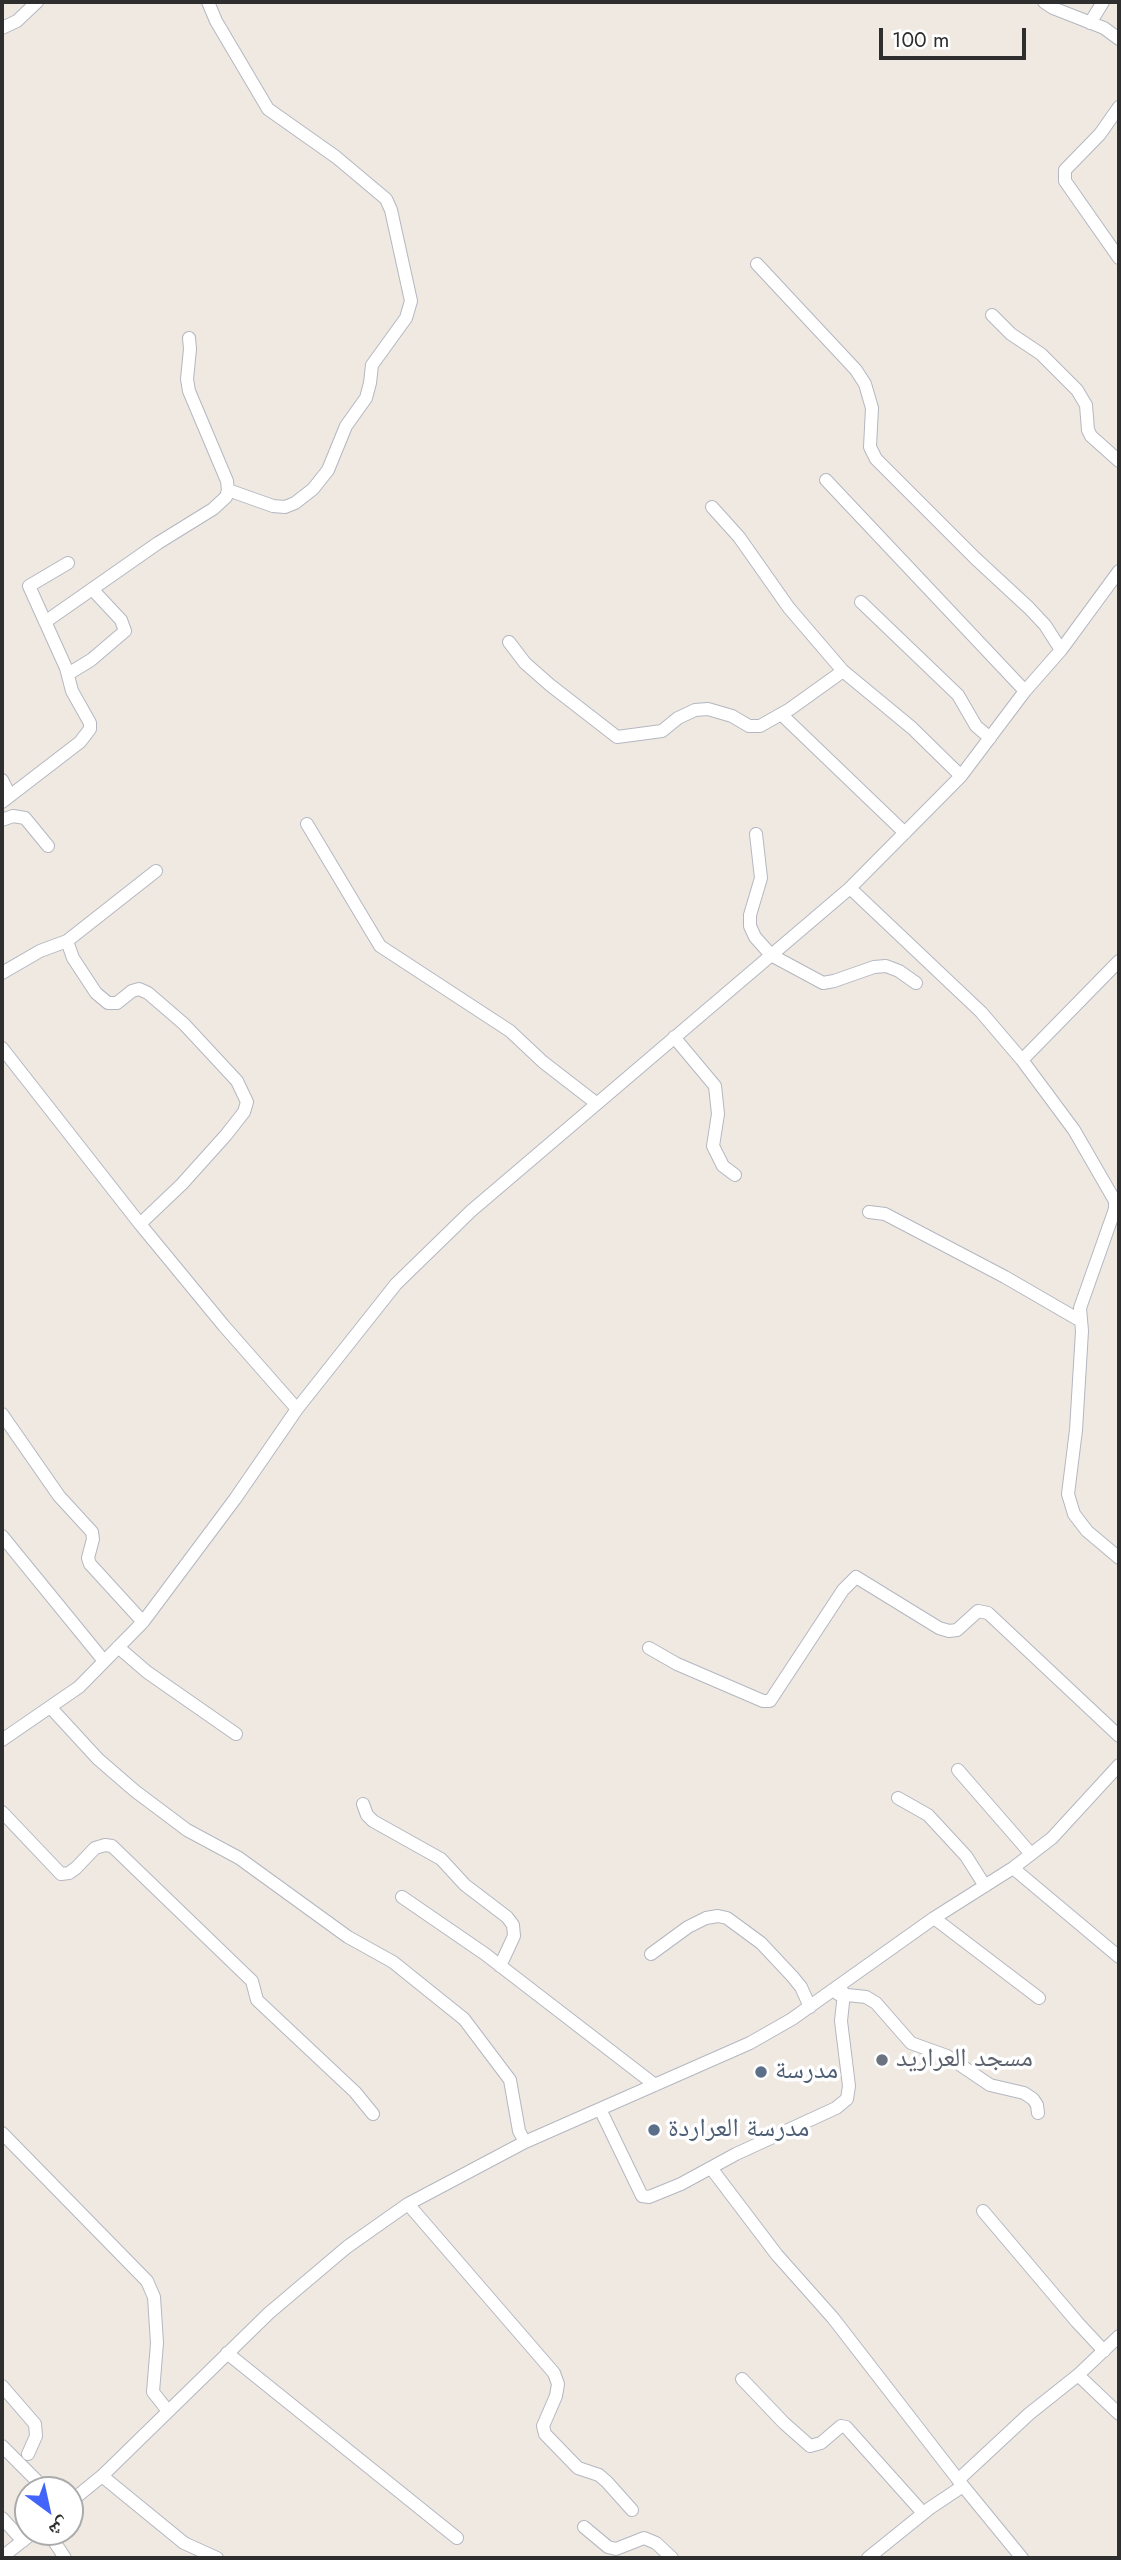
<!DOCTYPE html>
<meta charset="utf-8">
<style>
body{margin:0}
#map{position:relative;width:1121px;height:2560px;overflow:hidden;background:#efe9e1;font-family:Jost,"Noto Naskh Arabic",sans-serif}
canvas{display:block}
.frame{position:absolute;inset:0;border:4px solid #2e2e2e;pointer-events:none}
.north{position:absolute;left:14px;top:2476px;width:70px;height:70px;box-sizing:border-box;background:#fff;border:2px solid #ababab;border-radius:50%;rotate:147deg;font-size:19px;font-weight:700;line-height:28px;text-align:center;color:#2e2e2e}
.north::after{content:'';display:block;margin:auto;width:24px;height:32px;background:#4264fb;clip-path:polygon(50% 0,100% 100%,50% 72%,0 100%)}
.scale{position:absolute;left:879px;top:28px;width:147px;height:32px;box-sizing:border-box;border:4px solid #2e2e2e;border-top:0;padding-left:9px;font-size:21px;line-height:24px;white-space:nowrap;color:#2e2e2e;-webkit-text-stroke:5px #fff;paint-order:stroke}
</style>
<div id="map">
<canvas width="1121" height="2560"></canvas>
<div class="frame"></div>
<div class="north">ش</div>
<div class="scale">100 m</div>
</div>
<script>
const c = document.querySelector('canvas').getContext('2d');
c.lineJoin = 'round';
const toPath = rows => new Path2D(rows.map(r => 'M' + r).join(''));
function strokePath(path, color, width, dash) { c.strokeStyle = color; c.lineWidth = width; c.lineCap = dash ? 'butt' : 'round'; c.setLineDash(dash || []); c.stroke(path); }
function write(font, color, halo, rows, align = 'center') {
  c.font = font + ' Jost,"Noto Naskh Arabic",sans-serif'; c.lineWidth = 7; c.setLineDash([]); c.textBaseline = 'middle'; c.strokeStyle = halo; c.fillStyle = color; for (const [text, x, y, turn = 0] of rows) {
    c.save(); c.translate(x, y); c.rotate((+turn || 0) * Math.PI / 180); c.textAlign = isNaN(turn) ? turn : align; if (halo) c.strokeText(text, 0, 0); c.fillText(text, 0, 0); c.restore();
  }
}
const minor = toPath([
 [208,2,216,21,268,109,336,157,386,199,391,210,411,301,406,318,372,365,370,383,366,398,346,426,328,470,313,489,295,503,285,507,273,506,228,490],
 [1044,2,1053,8,1104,28,1119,39],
 [1090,23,1103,2],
 [2,28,17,21,37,2],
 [1119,107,1100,134,1065,170,1065,181,1119,258],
 [757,264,856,370,865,384,872,408,870,447,876,459,975,558,1029,608,1045,625,1061,650],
 [992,315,1011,334,1041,354,1077,390,1086,405,1088,430,1091,436,1119,461],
 [826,480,1025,691],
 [712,507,739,537,789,608,843,671,912,728,961,776],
 [861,602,958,695,976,726,990,738],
 [45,622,158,543,213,509,226,497,228,490,227,481,189,391,187,379,190,349,189,338],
 [509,642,525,663,550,685,617,737,662,731,678,718,695,710,708,709,732,716,749,726,760,726,790,709,843,671],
 [68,674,91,660,125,631,121,620,92,589],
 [781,714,905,833],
 [2,780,10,796],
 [2,802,80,742,90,729,90,723,72,691,66,668,29,586,68,563],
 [2,820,13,816,25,818,48,846],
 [307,824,380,946,510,1031,543,1062,596,1103],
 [756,834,761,878,750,915,750,926,755,937,771,955,823,983,834,981,874,967,886,966,899,971,916,983],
 [850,888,981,1012,1022,1060,1074,1130,1115,1201,1115,1209,1080,1308,1082,1331,1076,1430,1068,1494,1074,1514,1087,1531,1119,1558],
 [67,941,73,958,96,993,108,1003,117,1003,132,991,139,989,148,993,184,1024,237,1081,247,1102,244,1112,226,1135,182,1184,140,1224],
 [2,973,40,951,67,941,156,871],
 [674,1037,715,1086,718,1114,713,1146,723,1166,735,1175],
 [2,1048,140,1224,224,1326,297,1409],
 [1022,1060,1119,961],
 [869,1212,885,1214,1005,1277,1081,1321],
 [2,1414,59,1496,92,1532,93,1539,88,1558,90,1564,143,1622],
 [2,1536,104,1661],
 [118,1647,147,1672,236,1734],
 [649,1648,677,1664,763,1701,770,1701,843,1590,856,1577,939,1628,949,1631,957,1630,978,1611,988,1613,1119,1736],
 [51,1708,98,1759,135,1791,187,1830,239,1858,348,1937,393,1962,464,2019,510,2080,519,2131,525,2142],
 [2,1740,79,1687,143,1622,235,1499,297,1409,396,1284,471,1211,850,888,961,776,1025,691,1061,650,1119,571],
 [958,1770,1031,1854],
 [898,1798,928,1815,966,1856,985,1886],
 [363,1804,367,1815,373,1821,441,1859,465,1885,507,1917,513,1925,514,1936,500,1966],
 [2,1812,61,1874,69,1873,76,1868,95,1848,105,1845,112,1846,252,1981,257,2000,355,2092,373,2114],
 [1013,1868,1119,1957],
 [402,1897,485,1954,655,2085],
 [934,1918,1039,1998],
 [651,1954,688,1927,706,1918,718,1916,727,1918,761,1943,792,1976,801,1987,810,2007],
 [838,1994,866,1997,876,2003,911,2043,947,2056,990,2085,1024,2093,1033,2099,1037,2105,1038,2113],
 [600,2109,642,2196,649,2197,681,2184,736,2154,836,2108,847,2099,849,2086,841,2021,844,1993],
 [2,2133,147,2281,154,2297,157,2343,153,2392,168,2411],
 [711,2168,777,2255,833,2318,963,2486,1022,2558],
 [408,2204,554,2373,558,2384,556,2396,543,2426,545,2434,578,2468,599,2475,607,2482,632,2510],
 [983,2211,1077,2322,1104,2351],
 [227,2353,457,2538],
 [1078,2375,1119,2414],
 [742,2379,784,2423,810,2446,821,2443,841,2426,846,2427,923,2513],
 [2,2386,35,2424,36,2436,28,2454],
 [2,2446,46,2490],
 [102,2476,184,2543,217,2558],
 [958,2480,1029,2414,1078,2375,1119,2336],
 [70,2502,102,2476,269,2313,347,2247,408,2204,525,2142,750,2043,792,2019,934,1918,1013,1868,1052,1838,1119,1765],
 [2,2518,23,2541],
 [584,2527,608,2547,616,2549,644,2538,656,2543,672,2558],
 [48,2532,65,2558],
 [2,2557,34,2532],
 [868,2558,930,2508,963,2486]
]);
strokePath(minor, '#b4b7c1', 14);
strokePath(minor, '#fff', 12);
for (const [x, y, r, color] of [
 [882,2060,7,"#6b7280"],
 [761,2072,7,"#5c6f8a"],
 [654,2130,7,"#5c6f8a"]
]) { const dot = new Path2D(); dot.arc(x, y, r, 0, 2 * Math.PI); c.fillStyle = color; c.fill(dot); strokePath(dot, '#fff', 2.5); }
write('26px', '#5b616d', '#fff', [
 ["مسجد العراريد",896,2060]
], 'left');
write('26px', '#4e5e75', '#fff', [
 ["مدرسة",775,2072],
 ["مدرسة العراردة",668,2130]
], 'left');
</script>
